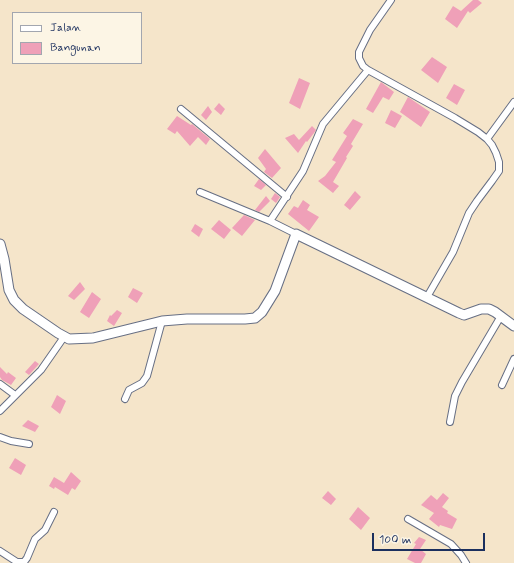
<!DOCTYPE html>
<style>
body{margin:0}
#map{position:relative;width:514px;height:563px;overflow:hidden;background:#f5e5ca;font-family:Mynerve,sans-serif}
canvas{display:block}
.legend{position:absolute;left:12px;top:12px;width:130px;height:52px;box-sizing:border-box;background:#fcf5e5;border:1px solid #a2a6af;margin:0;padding:5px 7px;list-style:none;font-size:12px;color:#1b2f5e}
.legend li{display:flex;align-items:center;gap:8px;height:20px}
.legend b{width:20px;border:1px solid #a2a6af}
.scale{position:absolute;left:372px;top:533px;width:113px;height:18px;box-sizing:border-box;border:2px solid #1b2f5e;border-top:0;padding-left:5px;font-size:12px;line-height:14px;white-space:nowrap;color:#1b2f5e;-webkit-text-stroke:3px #fcf5e5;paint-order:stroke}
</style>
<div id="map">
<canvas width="514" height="563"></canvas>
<ul class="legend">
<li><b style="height:5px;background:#fff"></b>Jalan</li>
<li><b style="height:11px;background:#efa0b8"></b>Bangunan</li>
</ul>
<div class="scale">100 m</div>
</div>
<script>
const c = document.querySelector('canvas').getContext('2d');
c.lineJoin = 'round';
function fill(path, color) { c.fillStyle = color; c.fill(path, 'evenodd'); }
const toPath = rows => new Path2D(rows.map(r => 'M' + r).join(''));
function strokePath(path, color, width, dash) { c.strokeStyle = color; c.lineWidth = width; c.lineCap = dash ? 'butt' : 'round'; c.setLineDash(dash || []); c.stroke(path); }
fill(toPath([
 [473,0,478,0,482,3,470,13,468,11,457,28,445,19,453,6,461,11],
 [432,57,447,67,438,83,421,70],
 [299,78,310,83,300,109,289,103],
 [381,82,394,92,389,100,383,97,373,113,366,109],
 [454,84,465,90,457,105,446,98],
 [408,97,430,112,421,127,400,112],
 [219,103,225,109,221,115,214,109],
 [208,106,212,112,206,120,201,115],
 [391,110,402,116,395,128,385,123],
 [177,116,191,125,192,124,210,139,206,145,198,137,190,146,177,131,175,134,167,129],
 [353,119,363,124,351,144,353,146,346,157,347,158,333,182,339,186,333,193,318,181,325,176,336,162,332,160,347,136,343,133],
 [312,126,316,130,314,133,307,142,306,141,298,153,285,138,294,134,299,140],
 [265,149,281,168,272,178,264,172,266,169,258,158],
 [259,179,266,185,261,190,254,186],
 [355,191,361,197,350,210,344,205],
 [275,193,280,197,276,203,271,199],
 [266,196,270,201,259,212,255,210],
 [303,200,310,205,307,210,319,217,309,231,288,214,294,206,298,208],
 [244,215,255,220,242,236,232,228],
 [219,220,231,230,224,239,211,229],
 [195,224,203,229,199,237,191,231],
 [80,282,85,289,74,300,68,296],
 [133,288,143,293,137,303,128,297],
 [92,292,101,299,89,318,80,312],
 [117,310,122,313,114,326,107,321,110,315,111,316],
 [35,361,39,364,29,375,25,372],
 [0,367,7,374,8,372,16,378,11,385,2,380,0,377],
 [57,395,66,401,60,414,51,407],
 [28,420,39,426,35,432,22,426],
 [15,458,26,465,21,475,9,468],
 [71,472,81,481,75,490,72,488,68,495,55,487,54,489,49,486,54,477,64,483],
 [328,491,336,499,331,505,322,498],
 [443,493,449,498,442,507,448,511,447,513,457,519,452,529,440,525,439,527,429,519,434,513,421,505,431,495,437,500],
 [358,507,370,518,361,530,349,519],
 [419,537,426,540,420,549,426,554,421,563,415,563,407,559,416,544,414,543]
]), '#efa0b8');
const street = toPath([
 [391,0,370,30,359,52,359,58,363,66,368,70,455,118,478,132,487,139,492,145,496,153,499,162,499,171,492,181,477,201,469,213,453,252,427,297],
 [181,109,287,197],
 [487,139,514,102],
 [200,192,270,221],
 [296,234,270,221,303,171,323,124,368,70],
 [0,384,15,395],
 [502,385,514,359],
 [125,399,129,390,142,383,147,376,162,321],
 [0,411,41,370,64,337],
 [450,422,455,396,462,382,501,316],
 [0,437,11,441,29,444],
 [408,519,451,544,461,555,466,563],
 [0,551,17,562,24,562,27,558,35,539,45,530,54,512]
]);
const secondary = toPath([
 [0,244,4,259,9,290,14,300,23,309,58,333,69,339,93,338,162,321,187,319,245,319,255,318,262,312,275,291,296,234,459,313,464,315,481,309,489,309,495,312,514,326]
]);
strokePath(street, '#676f84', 8);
strokePath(secondary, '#676f84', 11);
strokePath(street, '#fff', 6);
strokePath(secondary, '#fff', 9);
</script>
